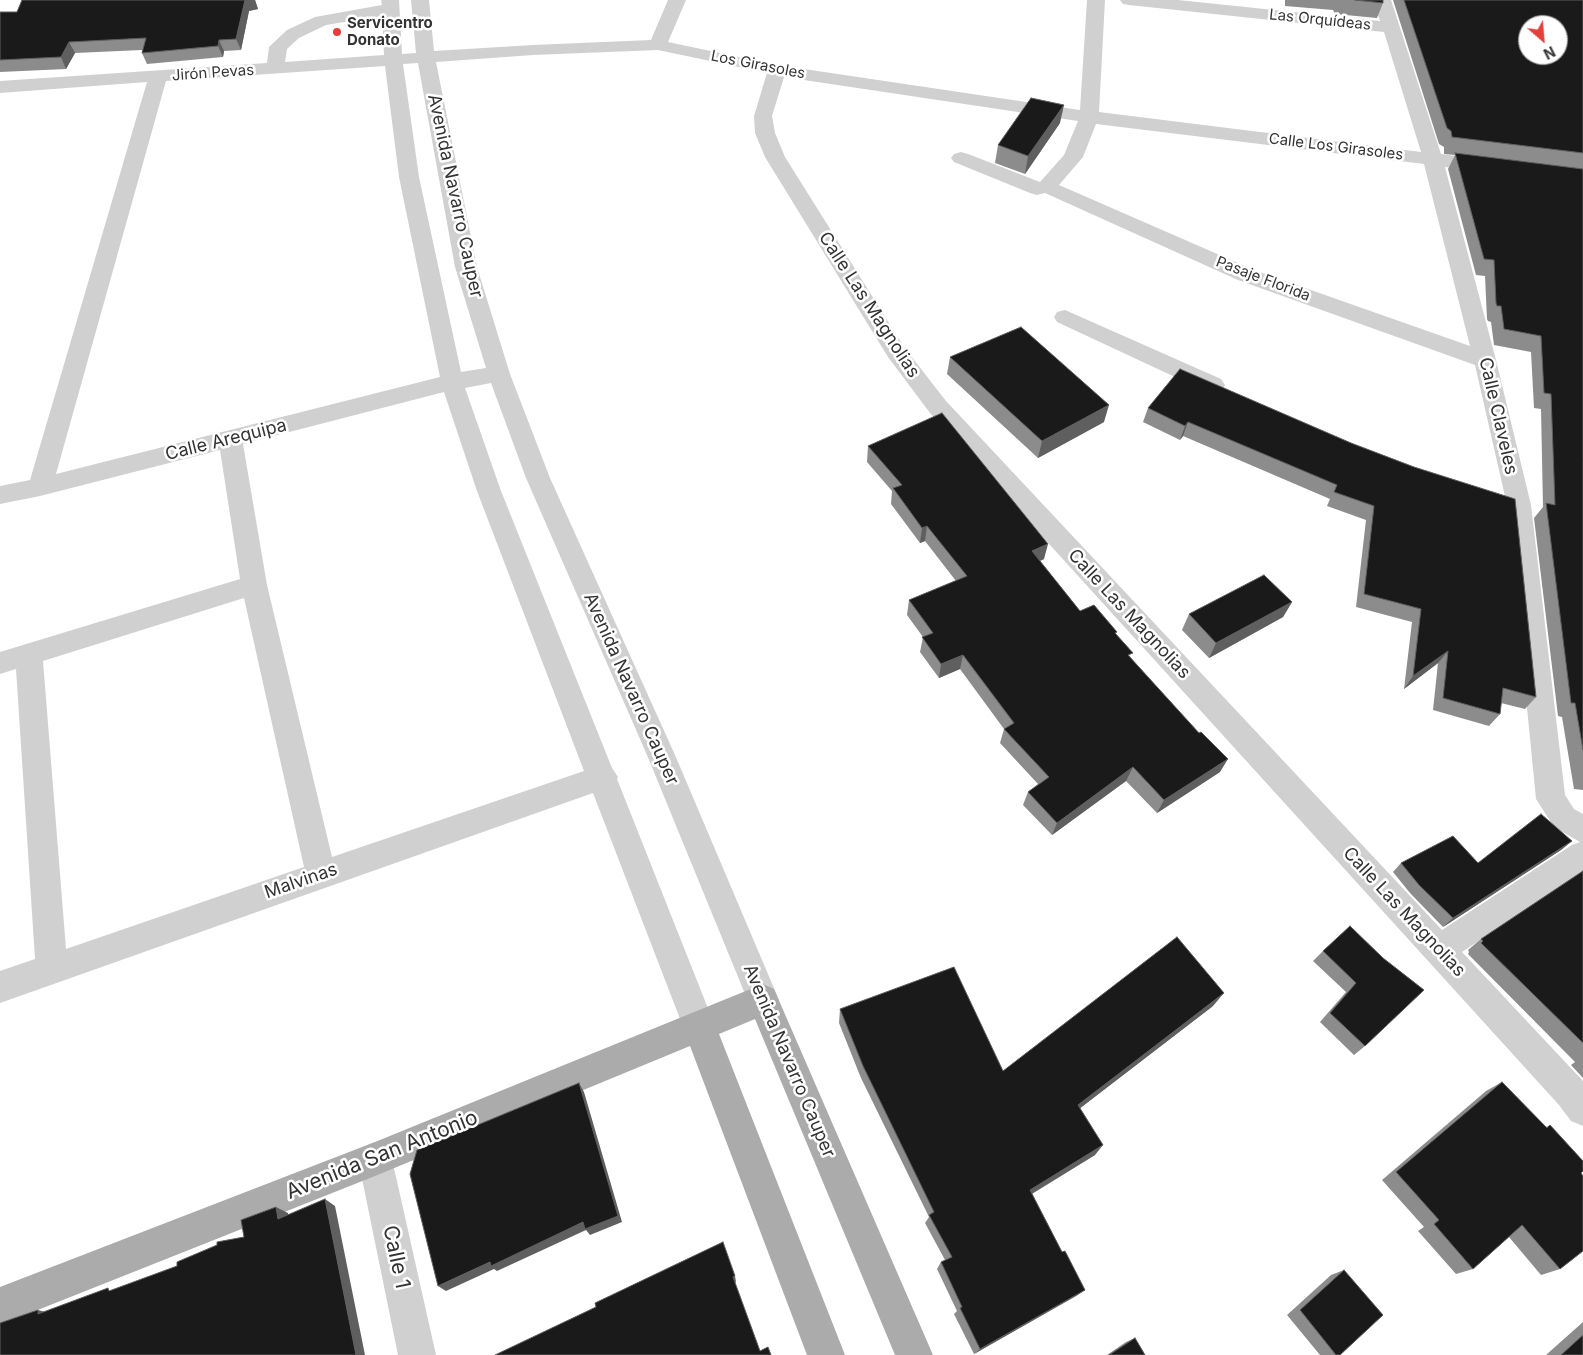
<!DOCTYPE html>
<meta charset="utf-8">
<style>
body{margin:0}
#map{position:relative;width:1583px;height:1355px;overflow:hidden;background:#fff;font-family:Inter,sans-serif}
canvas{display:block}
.north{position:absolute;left:1518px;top:15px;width:50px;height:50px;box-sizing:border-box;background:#fff;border:1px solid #adadad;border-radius:50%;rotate:153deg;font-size:14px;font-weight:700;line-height:20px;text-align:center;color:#333}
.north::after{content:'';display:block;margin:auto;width:18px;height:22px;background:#e43f3b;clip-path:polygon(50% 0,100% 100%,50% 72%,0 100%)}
</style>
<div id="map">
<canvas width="1583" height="1355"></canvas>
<div class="north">N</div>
</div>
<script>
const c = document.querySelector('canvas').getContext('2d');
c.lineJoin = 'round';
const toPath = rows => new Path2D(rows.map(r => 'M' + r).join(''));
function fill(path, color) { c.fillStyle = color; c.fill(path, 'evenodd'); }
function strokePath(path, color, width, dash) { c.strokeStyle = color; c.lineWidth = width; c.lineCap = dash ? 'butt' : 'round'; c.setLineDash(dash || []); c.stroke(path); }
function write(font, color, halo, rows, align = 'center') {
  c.font = font + ' Inter,sans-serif'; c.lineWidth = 5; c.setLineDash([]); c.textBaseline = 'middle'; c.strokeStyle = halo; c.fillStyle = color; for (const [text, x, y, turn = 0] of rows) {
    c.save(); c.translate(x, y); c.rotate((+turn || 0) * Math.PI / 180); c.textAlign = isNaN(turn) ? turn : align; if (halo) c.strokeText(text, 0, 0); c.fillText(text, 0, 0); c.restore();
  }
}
fill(toPath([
 [381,0,399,0,402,54,416,53,411,0,429,0,434,51,533,45,651,40,668,0,686,0,668,42,777,65,1080,110,1087,0,1105,0,1099,112,1421,152,1384,32,1129,5,1123,4,1120,0,1178,0,1380,21,1373,0,1391,0,1441,154,1488,160,1495,162,1498,166,1495,170,1488,172,1445,167,1496,360,1531,505,1565,795,1574,809,1583,814,1583,872,1462,952,1583,1081,1583,1126,1571,1121,1559,1105,930,413,888,357,765,157,755,133,754,116,767,73,658,50,533,55,436,62,477,267,510,374,550,478,675,755,779,1000,774,1011,763,1016,752,1011,647,755,526,478,491,383,465,388,501,491,612,768,618,777,617,779,715,1026,711,1037,699,1042,687,1037,593,793,0,1003,0,971,35,959,16,669,0,674,0,652,240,579,220,450,40,496,0,504,0,486,30,480,147,82,0,93,0,81,267,63,269,47,287,30,315,17,382,5,381,0],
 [382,16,384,55,285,62,287,49,299,38,326,25,382,16],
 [418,63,455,267,486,368,461,372,419,177,403,64,418,63],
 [385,66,399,177,440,377,56,474,166,81,385,66],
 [784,77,1078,121,1064,155,1040,182,968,154,961,152,954,154,951,158,954,162,1030,193,1037,195,1045,193,1238,280,1475,365,1507,505,1536,799,1554,827,1580,842,1572,845,1442,930,946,401,904,347,785,157,775,133,772,116,784,77],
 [1096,124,1424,164,1470,346,1254,270,1059,185,1083,157,1096,124],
 [444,392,477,491,584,771,332,857,267,585,243,444,444,392],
 [244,598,304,867,66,949,43,661,244,598],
 [1065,310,1221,379,1225,385,1221,391,1213,393,1205,391,1057,322,1054,317,1057,312,1065,310],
 [375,1142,387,1147,392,1159,436,1355,398,1355,358,1159,363,1147,375,1142]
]), '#d0d0d0');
fill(toPath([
 [763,984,774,989,933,1355,895,1355,755,1019,719,1034,845,1355,807,1355,690,1046,375,1176,0,1325,0,1287,375,1142,763,984]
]), '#ababab');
fill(toPath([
 [22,0,255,0,258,9,249,11,241,50,224,51,223,57,147,64,142,53,142,50,75,53,66,69,0,72,0,12,17,12],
 [1285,0,1383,0,1383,3,1377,18,1335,14,1333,10,1285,6],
 [1393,0,1583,0,1583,790,1574,789,1562,717,1558,716,1534,518,1543,507,1541,409,1534,408,1531,352,1494,345,1491,322,1488,321,1487,319,1485,276,1476,275,1448,169,1455,155,1444,154,1444,147,1439,144],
 [1060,123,1025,174,995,163,998,145],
 [950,357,1104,422,1038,458,947,374],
 [1148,408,1351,443,1536,697,1525,709,1501,703,1500,714,1489,726,1433,710,1438,663,1404,689,1412,622,1356,607,1366,520,1327,506,1330,499,1183,436,1180,440,1143,422],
 [868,446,1044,559,1040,561,1080,611,1116,635,1131,658,1220,772,1157,813,1126,781,1052,835,1023,805,1028,792,1038,784,1000,743,1004,729,960,669,939,678,920,652,923,637,907,615,909,600,956,581,925,541,920,543,891,504,892,491,867,462],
 [1292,602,1283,617,1209,658,1182,630,1189,614],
 [1572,841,1561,850,1443,927,1410,893,1393,872,1401,863,1478,863],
 [1583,871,1583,1078,1571,1065,1575,1062,1468,954,1469,952,1468,950,1481,939],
 [1323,951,1383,958,1365,1046,1354,1055,1320,1022,1346,992,1313,961],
 [1213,1006,1080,1108,1095,1155,1032,1194,1062,1252,1085,1290,1076,1296,974,1354,954,1314,957,1311,937,1269,941,1262,945,1260,925,1223,929,1217,861,1078,839,1023,840,1009,1003,1071],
 [1502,1082,1546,1127,1550,1125,1581,1173,1560,1269,1541,1275,1509,1237,1473,1269,1456,1274,1418,1231,1424,1227,1382,1180,1486,1091],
 [1344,1270,1340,1355,1320,1355,1287,1315,1331,1275],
 [1583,1322,1583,1355,1546,1355],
 [1135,1338,1145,1355,1107,1355,1126,1342]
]), '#8c8c8c');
fill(toPath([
 [245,0,255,0,258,9,249,11,241,50,236,39],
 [219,40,224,51,223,57,218,46],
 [69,42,75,53,66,69,61,57],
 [1064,105,1060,123,1025,174,1028,156],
 [1109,405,1104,422,1038,458,1042,441],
 [1188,422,1183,436,1180,440,1185,426],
 [927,526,925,541,920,543,922,528],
 [1048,544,1044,559,1028,566,1032,551],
 [1292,602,1283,617,1209,658,1216,643],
 [1448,651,1438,663,1404,689,1413,676],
 [963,655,960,669,939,678,941,664],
 [1228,759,1220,772,1157,813,1164,800],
 [1133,767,1126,781,1052,835,1057,823],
 [1572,841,1561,850,1443,927,1453,918],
 [1224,993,1213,1006,1070,1116,1078,1105],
 [579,1083,584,1092,622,1222,590,1235,586,1230,497,1271,494,1269,446,1291,438,1286,490,1262,583,1222],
 [1103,1145,1095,1155,1023,1199,1030,1190],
 [325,1199,335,1206,365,1355,356,1355],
 [276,1207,288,1213,290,1225,278,1219],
 [735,1276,736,1282,734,1283,733,1277],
 [1085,1290,1076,1296,974,1354,980,1349],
 [38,1310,56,1315,38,1314]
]), '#5f5f5f');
const building = toPath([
 [22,0,245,0,236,39,219,40,218,46,142,53,146,38,69,42,61,57,0,60,0,12,17,12,22,0],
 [1355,0,1383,0,1383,3,1355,0],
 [1404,0,1583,0,1583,153,1452,137,1451,131,1447,128,1404,0],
 [1528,25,1558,25,1558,55,1528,55,1528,25],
 [1031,98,1064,105,1028,156,998,145,1031,98],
 [1455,153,1583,169,1583,750,1575,703,1571,703,1546,503,1555,505,1551,394,1544,393,1541,336,1504,329,1501,306,1497,306,1496,303,1494,260,1484,259,1455,153],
 [1021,327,1109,405,1042,441,950,357,1021,327],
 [1180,369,1351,443,1414,467,1515,499,1536,697,1503,688,1500,714,1443,698,1448,651,1413,676,1421,609,1364,594,1374,506,1334,492,1337,485,1188,422,1185,426,1148,408,1180,369],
 [942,413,1048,544,1032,551,1080,611,1094,605,1117,632,1115,633,1133,653,1128,655,1199,733,1201,732,1228,759,1164,800,1133,767,1057,823,1028,792,1049,777,1004,729,1014,723,963,655,941,664,922,637,933,633,909,600,967,576,927,526,922,528,893,488,902,485,868,446,942,413],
 [1264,575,1292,602,1216,643,1189,614,1264,575],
 [1541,814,1572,841,1453,918,1419,885,1401,863,1453,836,1478,863,1541,814],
 [1583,871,1583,1043,1481,943,1483,941,1481,939,1583,871],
 [1350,926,1383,958,1424,990,1365,1046,1330,1013,1356,983,1323,951,1350,926],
 [1177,937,1224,993,1078,1105,1103,1145,1030,1190,1062,1252,1065,1251,1085,1290,980,1349,960,1308,962,1307,941,1262,952,1257,929,1215,934,1212,863,1066,840,1009,954,967,1003,1071,1177,937],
 [1502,1082,1547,1128,1550,1125,1583,1161,1583,1171,1581,1173,1583,1176,1583,1251,1560,1269,1522,1225,1473,1269,1434,1224,1439,1220,1396,1172,1502,1082],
 [579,1083,618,1216,585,1229,583,1222,491,1266,490,1262,438,1286,410,1174,417,1150,579,1083],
 [325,1199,356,1355,0,1355,0,1323,38,1310,38,1314,108,1288,109,1291,177,1266,177,1262,217,1245,217,1242,244,1237,241,1220,276,1207,278,1219,325,1199],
 [723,1242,735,1276,733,1277,760,1351,768,1347,771,1355,495,1355,596,1307,595,1303,723,1242],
 [1344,1270,1383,1315,1340,1355,1336,1355,1300,1310,1344,1270],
 [1583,1335,1583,1355,1561,1355,1583,1335],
 [1135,1338,1145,1355,1109,1355,1135,1338]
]);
fill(building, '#1a1a1a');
strokePath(building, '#5f5f5f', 1);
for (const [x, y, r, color] of [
 [337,32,5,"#e43f3b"]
]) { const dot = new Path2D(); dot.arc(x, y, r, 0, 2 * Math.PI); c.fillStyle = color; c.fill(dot); strokePath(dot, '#fff', 2); }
write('15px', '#333', '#fff', [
 ["Las Orquídeas",1320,20,6],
 ["Los Girasoles",758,65,11],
 ["Jirón Pevas",213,73,-4],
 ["Calle Los Girasoles",1336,147,7],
 ["Pasaje Florida",1263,279,21]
]);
write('bold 15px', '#333', '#fff', [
 ["Servicentro",347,23],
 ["Donato",347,40]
], 'left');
write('18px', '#333', '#fff', [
 ["Avenida Navarro Cauper",455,196,78],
 ["Calle Las Magnolias",869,305,57],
 ["Calle Claveles",1498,416,77],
 ["Calle Arequipa",226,440,-14],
 ["Calle Las Magnolias",1129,614,47],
 ["Avenida Navarro Cauper",631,689,66],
 ["Malvinas",301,881,-19],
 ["Calle Las Magnolias",1404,912,47],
 ["Avenida Navarro Cauper",789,1061,67]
]);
write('21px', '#333', '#fff', [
 ["Avenida San Antonio",382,1155,-22],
 ["Calle 1",396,1257,78]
]);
</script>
